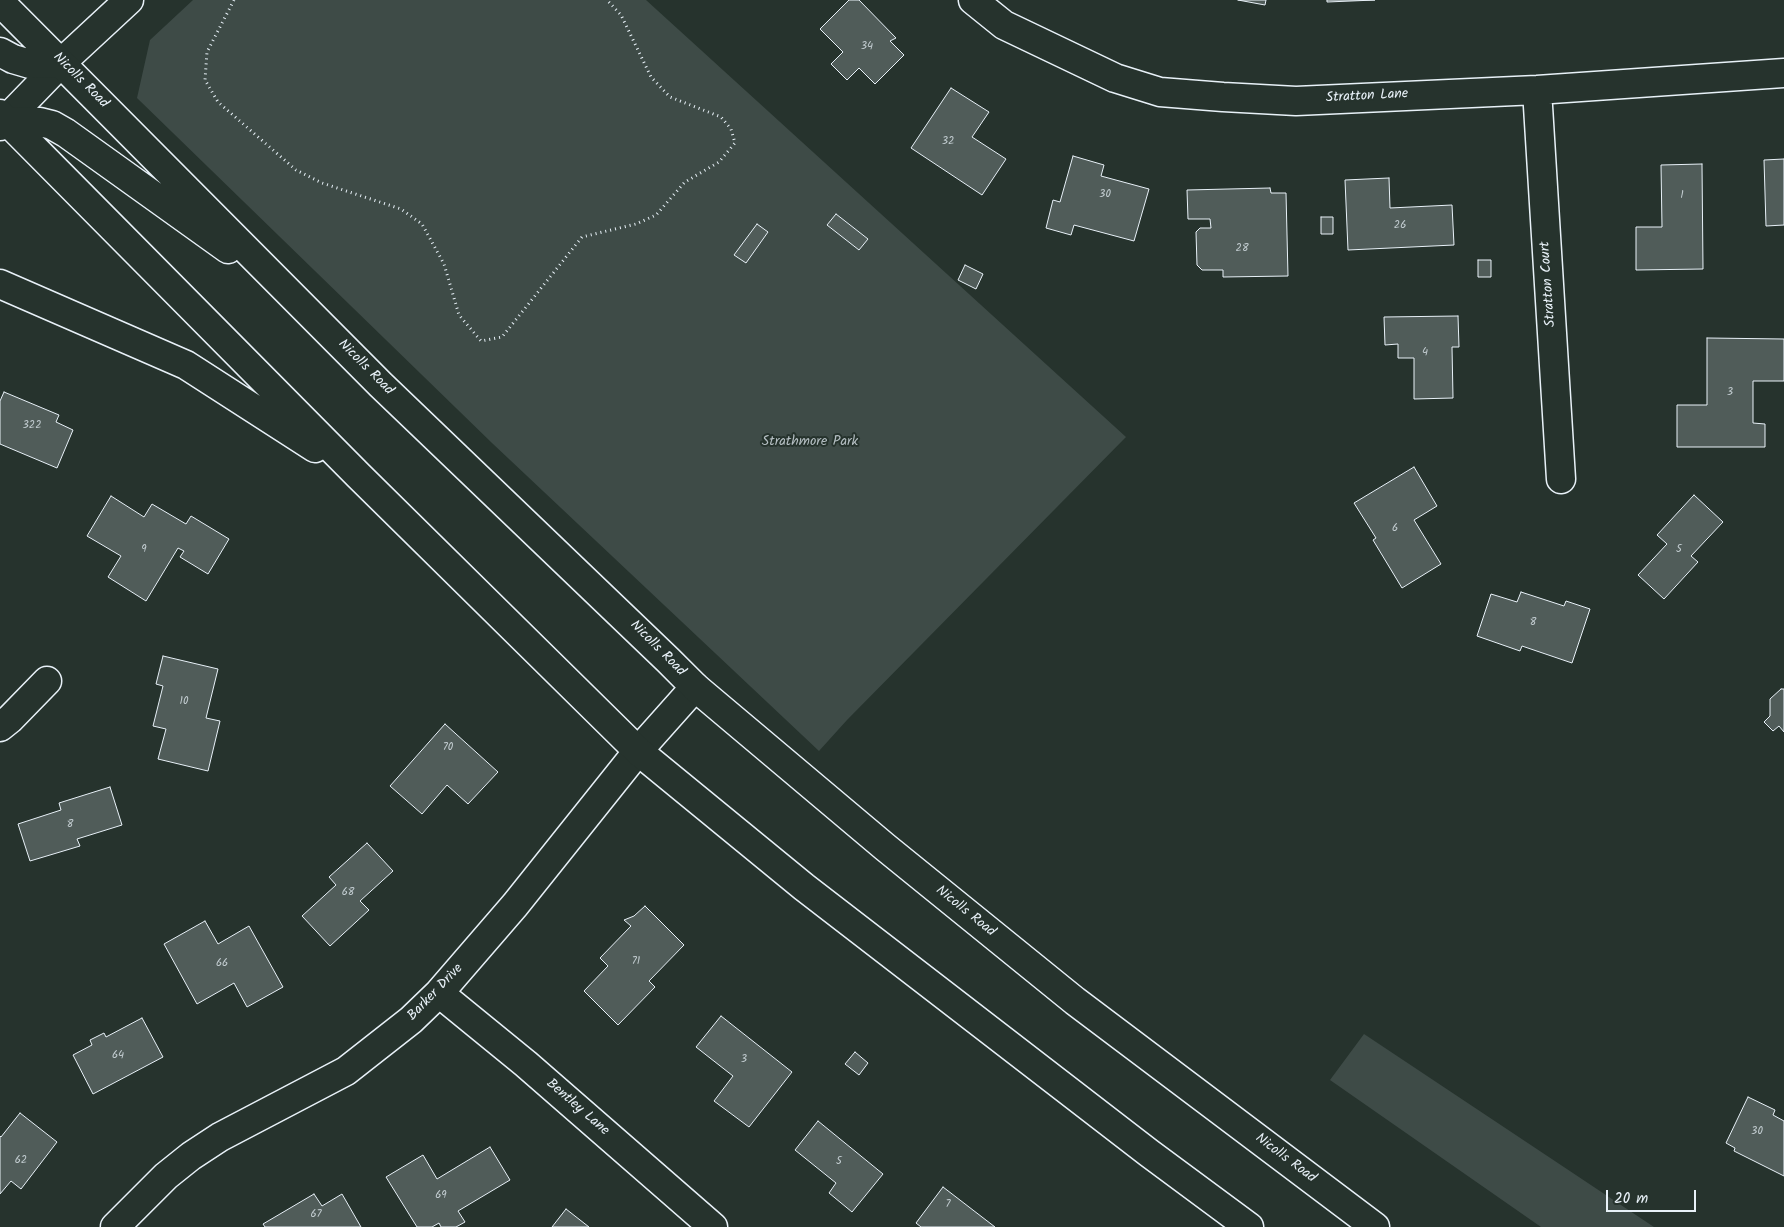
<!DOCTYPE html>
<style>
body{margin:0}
#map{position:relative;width:1784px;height:1227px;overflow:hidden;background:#26332d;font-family:Kalam,sans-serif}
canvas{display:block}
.scale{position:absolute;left:1606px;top:1190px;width:90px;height:22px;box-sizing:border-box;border:2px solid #e8f1f8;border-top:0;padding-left:6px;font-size:15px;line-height:18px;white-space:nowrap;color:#e8f1f8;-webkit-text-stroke:4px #26332d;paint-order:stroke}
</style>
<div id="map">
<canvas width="1784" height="1227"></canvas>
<div class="scale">20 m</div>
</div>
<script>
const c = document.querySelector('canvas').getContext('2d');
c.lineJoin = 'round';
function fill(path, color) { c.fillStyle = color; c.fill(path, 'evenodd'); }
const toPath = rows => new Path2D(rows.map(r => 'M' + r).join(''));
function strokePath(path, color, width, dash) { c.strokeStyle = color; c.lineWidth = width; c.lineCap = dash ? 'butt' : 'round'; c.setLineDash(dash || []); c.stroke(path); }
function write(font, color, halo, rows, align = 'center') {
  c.font = font + ' Kalam,sans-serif'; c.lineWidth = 4; c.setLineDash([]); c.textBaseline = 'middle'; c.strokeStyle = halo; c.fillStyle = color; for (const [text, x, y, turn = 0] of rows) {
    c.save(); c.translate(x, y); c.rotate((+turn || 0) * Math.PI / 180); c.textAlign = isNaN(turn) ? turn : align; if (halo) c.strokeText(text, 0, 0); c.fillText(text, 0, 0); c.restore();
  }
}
fill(toPath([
 [193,0,646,0,1126,437,847,720,819,751,492,443,137,98,150,40],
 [1364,1034,1654,1227,1541,1227,1330,1080]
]), '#3e4b47');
const building = toPath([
 [849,0,859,0,896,38,890,41,904,55,875,84,859,68,847,80,831,64,843,52,820,29,849,0],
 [1238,0,1266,0,1265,5,1238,0],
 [1327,0,1375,0,1327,2,1327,0],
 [951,88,989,112,972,137,1006,159,982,195,911,148,951,88],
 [1073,156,1104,165,1101,176,1149,189,1134,241,1074,225,1071,235,1046,228,1053,200,1060,202,1073,156],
 [1784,159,1784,225,1766,226,1764,160,1784,159],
 [1702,164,1703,269,1636,270,1636,227,1662,227,1661,165,1702,164],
 [1389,178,1390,208,1452,205,1454,245,1348,250,1345,180,1389,178],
 [1270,188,1271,193,1286,193,1288,276,1223,277,1223,270,1202,270,1197,265,1196,232,1200,228,1211,228,1210,219,1188,219,1187,190,1270,188],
 [836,214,868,239,859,250,827,225,836,214],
 [1321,217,1333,217,1333,234,1321,234,1321,217],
 [757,224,768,232,746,263,734,255,757,224],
 [1478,260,1491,260,1491,277,1478,277,1478,260],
 [965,265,983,274,976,289,958,280,965,265],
 [1458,316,1459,347,1452,347,1453,398,1414,399,1414,358,1398,358,1398,344,1385,345,1384,317,1458,316],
 [1707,338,1784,339,1784,381,1753,381,1753,423,1765,424,1765,447,1677,447,1677,405,1707,405,1707,338],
 [4,392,59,415,56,422,73,430,57,468,0,444,0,401,4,392],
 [1414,467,1437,506,1414,520,1441,564,1402,588,1373,540,1376,538,1354,503,1414,467],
 [1694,495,1723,522,1691,556,1698,562,1664,599,1638,575,1667,544,1657,535,1694,495],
 [111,496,144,517,152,504,186,524,191,516,229,539,208,574,180,557,184,551,178,548,146,601,108,577,121,556,87,536,111,496],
 [1521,592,1564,606,1566,601,1590,609,1572,663,1522,646,1520,651,1477,636,1491,594,1517,602,1521,592],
 [163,656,218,669,206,718,220,721,208,771,158,759,166,729,153,726,163,686,156,684,163,656],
 [1781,689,1784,689,1784,732,1779,726,1773,731,1764,722,1770,716,1770,699,1781,689],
 [445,724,498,772,468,804,447,785,422,814,390,786,445,724],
 [110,787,122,825,77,839,80,846,30,861,18,824,61,810,59,803,110,787],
 [367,843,393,871,360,901,369,910,330,946,302,916,336,885,329,877,367,843],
 [645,906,684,945,649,981,655,987,618,1025,584,991,608,966,600,958,631,926,624,920,634,916,645,906],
 [205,921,218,944,249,926,283,987,247,1007,234,983,197,1004,164,944,205,921],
 [721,1016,792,1072,749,1127,714,1101,733,1076,696,1047,721,1016],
 [142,1018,163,1057,93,1094,73,1055,92,1045,90,1040,104,1033,106,1037,142,1018],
 [855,1052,868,1063,859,1075,845,1064,855,1052],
 [1748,1097,1775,1110,1773,1115,1784,1121,1784,1176,1734,1151,1735,1148,1726,1143,1748,1097],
 [20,1113,57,1142,21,1189,11,1181,0,1194,0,1136,1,1137,20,1113],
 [818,1121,883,1174,852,1212,829,1193,836,1183,795,1150,818,1121],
 [490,1147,510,1180,458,1211,465,1222,456,1227,441,1227,439,1223,432,1227,417,1227,386,1177,423,1155,437,1179,490,1147],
 [943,1187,995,1227,921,1227,916,1223,943,1187],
 [314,1194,322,1206,342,1194,361,1227,265,1227,263,1224,314,1194],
 [566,1209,589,1227,552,1227,566,1209]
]);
fill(building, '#505c59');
strokePath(building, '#e8f1f8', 1);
const street = toPath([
 [973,0,1004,25,1115,78,1160,92,1223,97,1296,101,1537,90,1784,73],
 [1537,90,1561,479],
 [0,126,61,63,129,0],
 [0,727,10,719,47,681],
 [439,993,526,1064,713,1227],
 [115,1227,166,1176,191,1156,220,1137,346,1071,411,1020,439,993,515,905,638,751,695,687]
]);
const highway = toPath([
 [0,2,381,385,668,660,695,687,885,847,1075,1001,1375,1227],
 [0,52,13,59,30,64,61,63],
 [0,114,359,476,638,751,804,887,1149,1153,1249,1227],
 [6,121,40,122,52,125,66,133,228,249],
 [0,284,186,365,315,448]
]);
strokePath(street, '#e8f1f8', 31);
strokePath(highway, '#e8f1f8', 31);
strokePath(toPath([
 [234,0,207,52,205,80,218,102,296,170,322,183,401,209,422,224,444,264,459,315,481,341,502,337,582,237,636,224,656,215,685,182,719,162,735,143,731,129,721,117,670,97,651,77,621,15,607,0]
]), '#e8f1f8', 3, [1, 4]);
strokePath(street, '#26332d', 28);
strokePath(highway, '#26332d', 28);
write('11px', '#c2ccd0', null, [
 ["34",867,47],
 ["32",948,142],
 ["30",1105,195],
 ["1",1682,196],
 ["26",1400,226],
 ["28",1242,249],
 ["4",1425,353],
 ["3",1730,393],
 ["322",32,426],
 ["6",1395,529],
 ["9",144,550],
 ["5",1679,550],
 ["8",1533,623],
 ["10",184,702],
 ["70",448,748],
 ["8",70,825],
 ["68",348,893],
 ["71",636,962],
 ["66",222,964],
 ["64",118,1056],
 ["3",744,1060],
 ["30",1757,1132],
 ["62",21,1161],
 ["5",839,1162],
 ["69",441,1196],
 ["7",948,1205],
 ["67",316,1215]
]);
write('14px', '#e8f1f8', '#26332d', [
 ["Nicolls Road",80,81,45],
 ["Stratton Lane",1367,97,-3],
 ["Stratton Court",1549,284,-94],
 ["Nicolls Road",365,368,45],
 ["Nicolls Road",657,649,45],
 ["Nicolls Road",965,912,39],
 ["Barker Drive",436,993,-46],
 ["Bentley Lane",577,1108,41],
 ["Nicolls Road",1285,1159,37]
]);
write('14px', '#b5bfc3', '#26332d', [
 ["Strathmore Park",810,443]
]);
</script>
